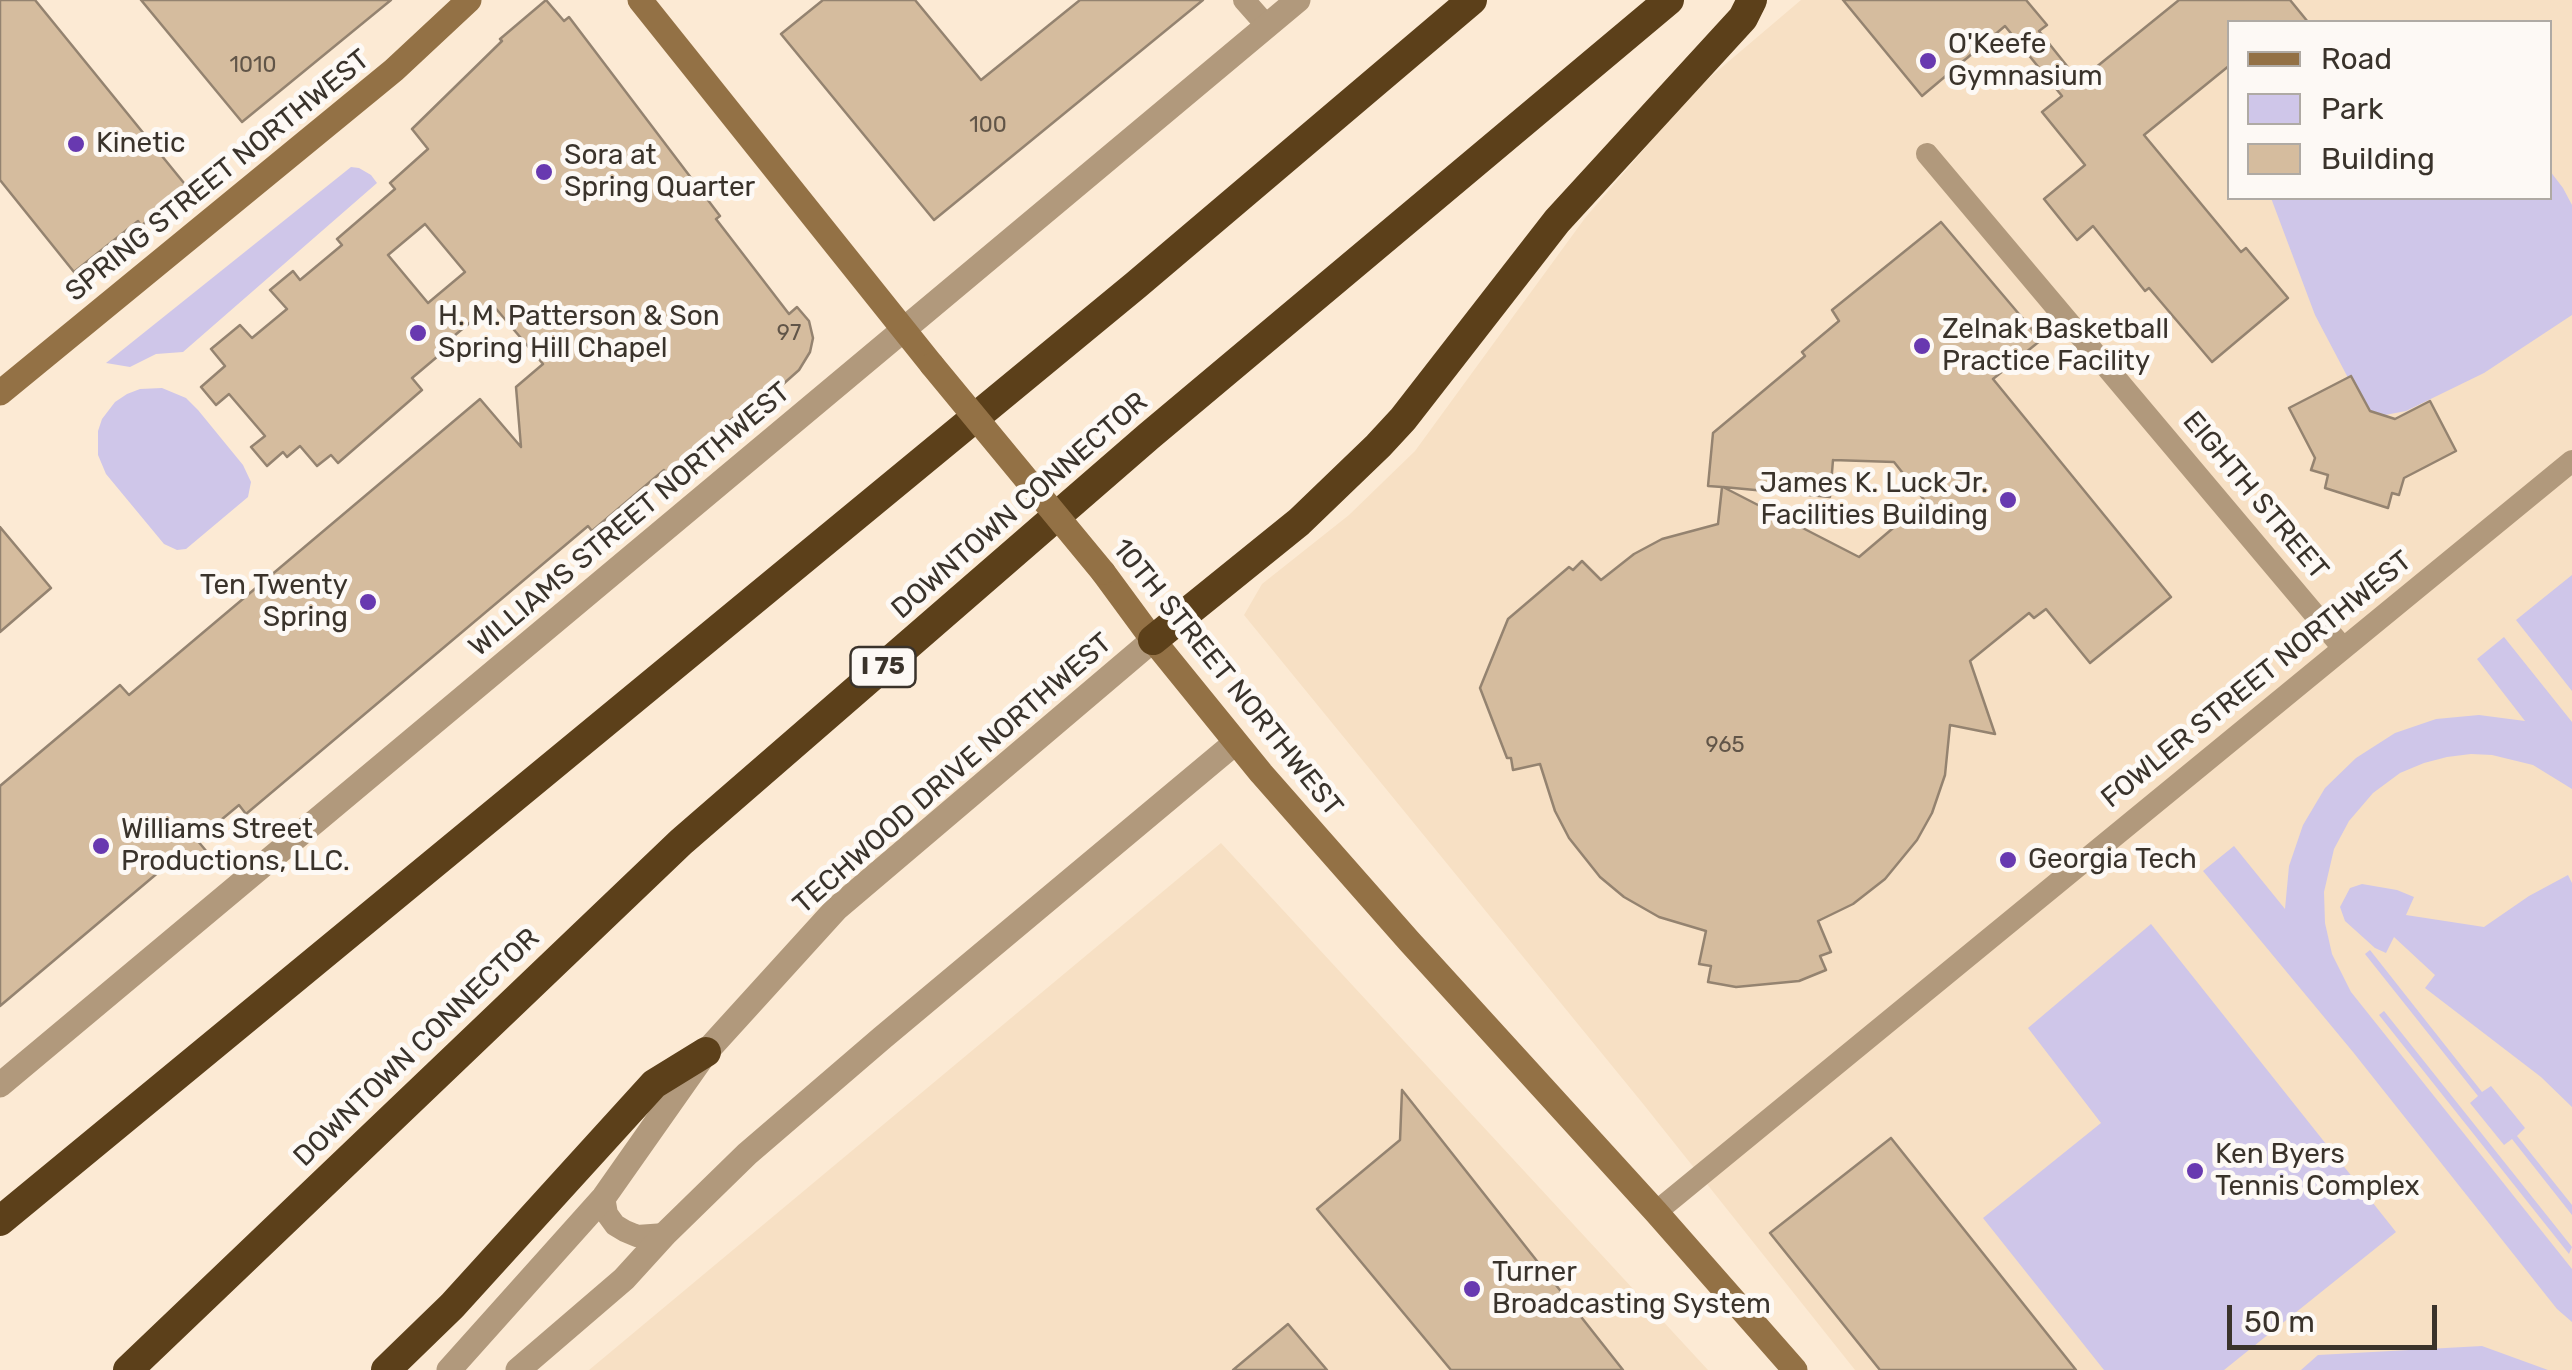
<!DOCTYPE html>
<style>
body{margin:0}
#map{position:relative;width:2572px;height:1370px;overflow:hidden;background:#fcead4;font-family:Rubik,sans-serif}
canvas{display:block}
.legend{position:absolute;left:2227px;top:20px;width:325px;height:180px;box-sizing:border-box;background:#fdf9f5;border:2px solid #afaaa4;margin:0;padding:12px 18px;list-style:none;font-size:30px;color:#3a332b}
.legend li{display:flex;align-items:center;gap:20px;height:50px}
.legend b{width:50px;border:2px solid #afaaa4}
.scale{position:absolute;left:2227px;top:1305px;width:210px;height:45px;box-sizing:border-box;border:5px solid #3a332b;border-top:0;padding-left:12px;font-size:30px;line-height:35px;white-space:nowrap;color:#3a332b;-webkit-text-stroke:8px #fdf9f5;paint-order:stroke}
</style>
<div id="map">
<canvas width="2572" height="1370"></canvas>
<ul class="legend">
<li><b style="height:12px;background:#937145"></b>Road</li>
<li><b style="height:28px;background:#cfc6e9"></b>Park</li>
<li><b style="height:28px;background:#d5bc9e"></b>Building</li>
</ul>
<div class="scale">50 m</div>
</div>
<script>
const c = document.querySelector('canvas').getContext('2d');
c.lineJoin = 'round';
function fill(path, color) { c.fillStyle = color; c.fill(path, 'evenodd'); }
const toPath = rows => new Path2D(rows.map(r => 'M' + r).join(''));
function strokePath(path, color, width, dash) { c.strokeStyle = color; c.lineWidth = width; c.lineCap = dash ? 'butt' : 'round'; c.setLineDash(dash || []); c.stroke(path); }
function write(font, color, halo, rows, align = 'center') {
  c.font = font + ' Rubik,sans-serif'; c.lineWidth = 10; c.setLineDash([]); c.textBaseline = 'middle'; c.strokeStyle = halo; c.fillStyle = color; for (const [text, x, y, turn = 0] of rows) {
    c.save(); c.translate(x, y); c.rotate((+turn || 0) * Math.PI / 180); c.textAlign = isNaN(turn) ? turn : align; if (halo) c.strokeText(text, 0, 0); c.fillText(text, 0, 0); c.restore();
  }
}
fill(toPath([
 [1801,0,2572,0,2572,1370,1855,1370,1644,1105,1244,615,1262,584,1349,515,1415,451,1585,218,1695,90],
 [2230,22,2550,22,2550,198,2230,198],
 [1221,843,1708,1370,589,1370]
]), '#f7e0c4');
fill(toPath([
 [351,167,359,168,371,175,377,183,183,352,156,354,130,367,106,363],
 [2550,171,2563,188,2572,205,2572,315,2484,373,2406,411,2385,415,2366,412,2315,315,2271,198,2550,198],
 [162,388,186,398,198,410,243,465,251,482,248,497,186,549,177,550,164,544,106,474,98,455,98,431,102,419,115,402,127,394,140,389],
 [2572,575,2572,691,2516,620],
 [2504,637,2572,722,2572,789,2533,765,2492,755,2471,754,2447,757,2424,763,2400,773,2373,793,2349,821,2334,849,2324,892,2325,923,2332,954,2351,992,2572,1269,2572,1322,2557,1309,2353,1052,2203,871,2234,846,2285,909,2289,866,2303,825,2325,788,2356,758,2395,733,2436,719,2479,715,2525,721,2477,659],
 [2568,875,2572,883,2572,1107,2541,1077,2425,988,2435,975,2394,937,2386,953,2375,948,2345,921,2340,907,2350,888,2362,884,2397,890,2414,897,2406,915,2484,927,2529,896],
 [2151,924,2396,1232,2224,1370,2104,1370,1983,1218,2101,1123,2028,1028],
 [2370,950,2482,1092,2491,1086,2525,1128,2517,1136,2572,1205,2572,1215,2512,1139,2504,1145,2470,1103,2478,1096,2365,954],
 [2384,1011,2572,1247,2569,1254,2379,1015],
 [2482,1346,2548,1370,2301,1370,2318,1355]
]), '#cfc6e9');
const building = toPath([
 [0,0,35,0,188,188,141,226,138,221,74,272,0,180,0,0],
 [141,0,391,0,242,122,141,0],
 [546,0,564,21,569,17,720,216,716,219,789,314,797,307,809,321,813,338,810,352,799,370,763,402,758,397,688,456,691,459,670,477,664,470,592,531,588,526,246,814,239,805,197,840,207,852,183,872,173,860,0,1006,0,786,120,685,129,695,480,399,521,447,516,387,543,364,492,304,454,336,457,340,412,378,422,390,338,463,331,455,317,466,300,446,287,457,283,452,267,466,251,447,265,436,229,394,216,405,201,387,225,366,211,349,240,325,252,338,287,309,270,290,293,271,300,280,342,245,337,239,395,189,390,183,428,149,412,129,502,41,500,39,546,0],
 [425,224,465,272,428,303,388,255,425,224],
 [823,0,915,0,981,80,1080,0,1203,0,934,220,781,34,823,0],
 [1843,0,2026,0,2047,25,2039,31,2079,81,2179,0,2290,0,2308,22,2230,22,2230,65,2144,135,2241,252,2246,248,2288,298,2212,362,2149,288,2145,291,2093,226,2077,240,2044,199,2085,165,2042,112,2062,96,2005,26,1922,96,1843,0],
 [1941,222,2041,340,1993,379,2171,597,2090,663,2046,609,2034,618,2029,613,1970,661,1995,734,1950,725,1945,775,1932,813,1917,840,1885,879,1853,904,1818,921,1831,952,1820,956,1826,970,1799,981,1736,987,1708,982,1711,966,1699,964,1706,931,1659,917,1624,897,1600,877,1569,838,1555,811,1540,764,1513,770,1511,758,1507,758,1480,688,1508,619,1569,567,1573,570,1582,561,1601,580,1634,554,1662,539,1718,524,1722,487,1708,486,1713,433,1805,356,1802,352,1839,321,1832,310,1941,222],
 [1833,460,1894,462,1925,501,1859,557,1723,487,1830,497,1833,460],
 [2351,376,2370,411,2395,419,2430,401,2456,451,2404,478,2399,495,2392,493,2388,508,2325,488,2328,475,2311,470,2315,458,2289,408,2351,376],
 [0,527,51,588,0,632,0,527],
 [1402,1090,1623,1370,1451,1370,1317,1209,1400,1140,1402,1090],
 [1891,1138,2076,1370,1880,1370,1770,1233,1891,1138],
 [1288,1324,1327,1370,1233,1370,1288,1324]
]);
fill(building, '#d5bc9e');
strokePath(building, '#948370', 2.5);
strokePath(toPath([
 [1244,0,1267,26],
 [1927,154,2343,648],
 [604,1197,607,1214,615,1225,625,1231,637,1236,665,1234],
 [1656,1212,2572,461]
]), '#b1997c', 22);
strokePath(toPath([
 [0,1085,1298,0],
 [449,1370,604,1197,706,1052,836,909,1153,640],
 [518,1370,624,1279,665,1234,747,1154,882,1038,1235,743]
]), '#b1997c', 25);
strokePath(toPath([
 [640,0,932,365],
 [0,393,394,70,469,0],
 [1103,572,1153,640,1261,773,1409,941,1656,1212,1795,1370]
]), '#937145', 25);
strokePath(toPath([
 [1153,640,1299,522,1378,446,1403,419,1557,221,1743,18,1752,0],
 [0,1221,1136,285,1472,0],
 [128,1370,681,842,1149,436,1669,0],
 [386,1370,452,1306,654,1084,706,1052]
]), '#5c401a', 30);
strokePath(toPath([
 [932,365,1103,572]
]), '#937145', 25);
for (const [x, y, r, color] of [
 [1928,61,10,"#6839b0"],
 [76,144,10,"#6839b0"],
 [544,172,10,"#6839b0"],
 [418,333,10,"#6839b0"],
 [1922,346,10,"#6839b0"],
 [2008,500,10,"#6839b0"],
 [368,602,10,"#6839b0"],
 [101,846,10,"#6839b0"],
 [2008,860,10,"#6839b0"],
 [2195,1171,10,"#6839b0"],
 [1472,1289,10,"#6839b0"]
]) { const dot = new Path2D(); dot.arc(x, y, r, 0, 2 * Math.PI); c.fillStyle = color; c.fill(dot); strokePath(dot, '#fdf9f5', 4); }
write('22px', '#615548', null, [
 ["1010",253,66],
 ["100",988,126],
 ["97",789,334],
 ["965",1725,746]
]);
for (const [x, y, w] of [
 [883,667,65]
]) { const box = new Path2D(); box.roundRect(x - w / 2, y - 20, w, 40, 8); c.fillStyle = '#fdf9f5'; c.fill(box); strokePath(box, '#3a332b', 2.5); }
write('bold 25px', '#3a332b', null, [
 ["I 75",883,667]
]);
write('28px', '#3a332b', '#fdf9f5', [
 ["O'Keefe",1948,45],
 ["Gymnasium",1948,77],
 ["Kinetic",96,144],
 ["Sora at",564,156],
 ["Spring Quarter",564,188],
 ["H. M. Patterson & Son",438,317],
 ["Spring Hill Chapel",438,349],
 ["Zelnak Basketball",1942,330],
 ["Practice Facility",1942,362],
 ["James K. Luck Jr.",1988,484,"right"],
 ["Facilities Building",1988,516,"right"],
 ["Ten Twenty",348,586,"right"],
 ["Spring",348,618,"right"],
 ["Williams Street",121,830],
 ["Productions, LLC.",121,862],
 ["Georgia Tech",2028,860],
 ["Ken Byers",2215,1155],
 ["Tennis Complex",2215,1187],
 ["Turner",1492,1273],
 ["Broadcasting System",1492,1305]
], 'left');
write('28px', '#3a332b', '#fdf9f5', [
 ["SPRING STREET NORTHWEST",218,176,-39],
 ["EIGHTH STREET",2255,496,50],
 ["DOWNTOWN CONNECTOR",1020,506,-41],
 ["WILLIAMS STREET NORTHWEST",630,520,-40],
 ["10TH STREET NORTHWEST",1227,678,51],
 ["FOWLER STREET NORTHWEST",2257,680,-39],
 ["TECHWOOD DRIVE NORTHWEST",953,774,-41],
 ["DOWNTOWN CONNECTOR",417,1048,-44]
]);
</script>
